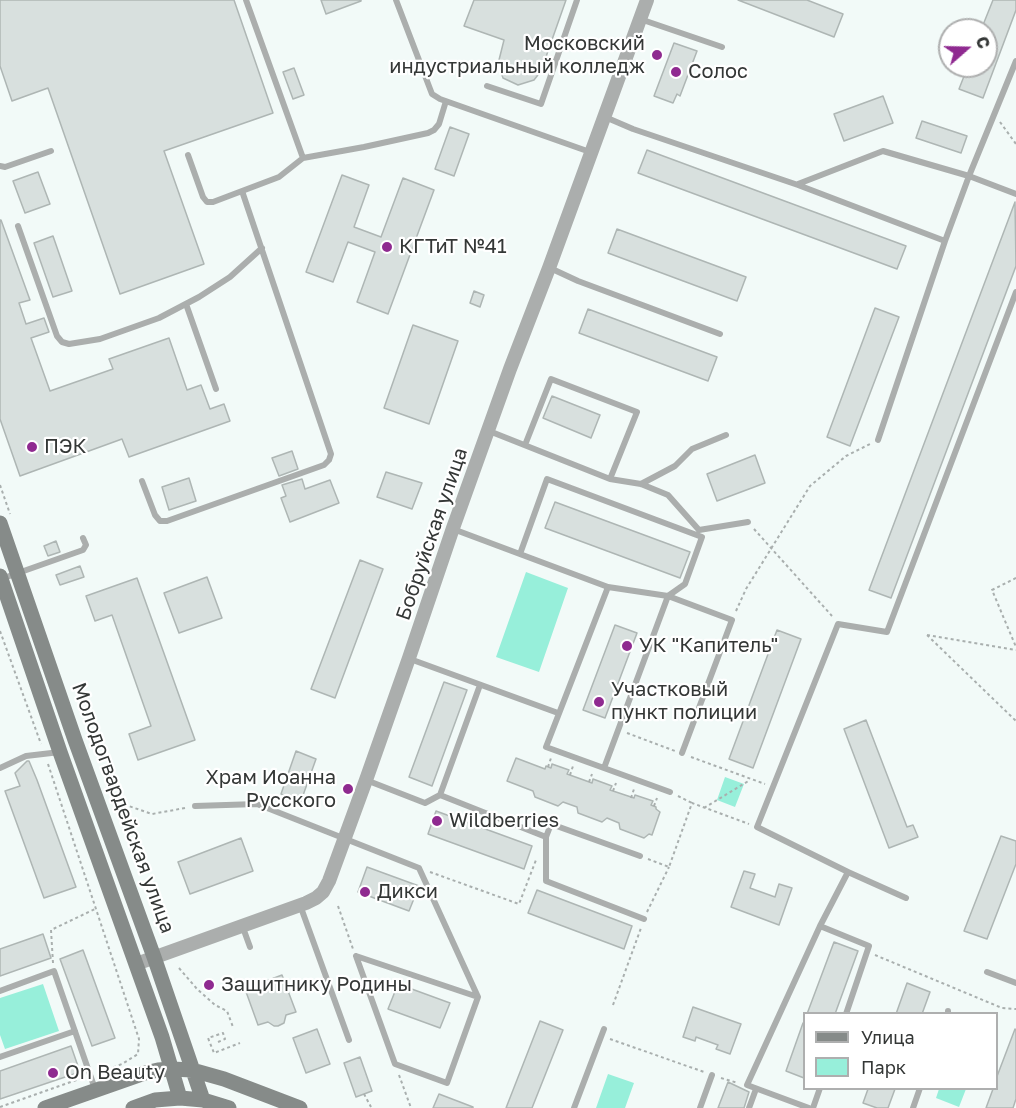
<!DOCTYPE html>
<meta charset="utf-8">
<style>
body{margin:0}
#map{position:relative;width:1016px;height:1108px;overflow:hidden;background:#f2faf8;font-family:"Golos Text",sans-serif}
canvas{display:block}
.legend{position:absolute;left:803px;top:1012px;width:195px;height:78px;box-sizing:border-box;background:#fff;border:2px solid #aeafaf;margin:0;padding:8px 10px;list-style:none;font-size:18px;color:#343736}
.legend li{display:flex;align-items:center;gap:12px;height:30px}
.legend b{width:30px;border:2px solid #aeafaf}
.north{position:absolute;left:938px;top:18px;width:60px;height:60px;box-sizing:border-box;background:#fff;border:2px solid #aeafaf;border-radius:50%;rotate:70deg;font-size:16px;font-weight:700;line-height:24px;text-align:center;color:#343736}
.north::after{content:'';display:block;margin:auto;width:21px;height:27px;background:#8f2a90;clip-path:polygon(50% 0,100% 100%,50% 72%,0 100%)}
</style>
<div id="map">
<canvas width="1016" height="1108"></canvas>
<ul class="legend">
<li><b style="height:8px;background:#868b89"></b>Улица</li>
<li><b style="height:16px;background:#97efda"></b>Парк</li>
</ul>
<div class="north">С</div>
</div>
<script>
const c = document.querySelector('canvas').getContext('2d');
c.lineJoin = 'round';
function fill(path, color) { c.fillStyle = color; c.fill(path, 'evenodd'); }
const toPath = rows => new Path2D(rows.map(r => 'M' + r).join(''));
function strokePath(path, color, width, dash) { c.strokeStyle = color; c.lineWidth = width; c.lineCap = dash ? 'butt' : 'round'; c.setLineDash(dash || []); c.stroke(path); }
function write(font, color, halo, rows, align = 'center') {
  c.font = font + ' "Golos Text",sans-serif'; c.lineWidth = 4.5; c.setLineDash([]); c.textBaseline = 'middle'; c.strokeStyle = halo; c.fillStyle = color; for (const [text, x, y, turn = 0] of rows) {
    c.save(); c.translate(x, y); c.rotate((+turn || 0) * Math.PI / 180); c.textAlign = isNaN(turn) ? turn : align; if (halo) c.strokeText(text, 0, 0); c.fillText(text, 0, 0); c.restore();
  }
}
fill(toPath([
 [526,572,568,588,539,672,496,657],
 [725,777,744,784,735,807,717,800],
 [43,984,59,1031,5,1049,0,1035,0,998],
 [608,1074,634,1083,625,1108,596,1108],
 [939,1089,966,1089,959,1107,936,1098]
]), '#97efda');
const building = toPath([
 [0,0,234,0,273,113,164,151,204,264,120,294,48,88,12,101,0,66,0,0],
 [321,0,361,0,361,1,326,14,321,0],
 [474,0,566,0,541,71,534,80,518,85,503,78,498,64,504,40,464,26,474,0],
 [738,0,807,0,843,14,834,37,738,0],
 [993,0,1016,0,1016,10,983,98,959,89,968,66,986,66,986,30,981,30,993,0],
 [674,43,697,51,680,96,677,94,673,103,654,96,674,43],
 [294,68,304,95,293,99,283,72,294,68],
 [883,96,893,123,844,141,834,114,883,96],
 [922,121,967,136,961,153,916,138,922,121],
 [450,127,469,134,454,176,435,169,450,127],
 [647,150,906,246,897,269,638,173,647,150],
 [38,172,50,204,25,213,13,181,38,172],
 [342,175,369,185,354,227,381,237,403,178,434,190,388,314,357,302,375,252,348,242,333,282,306,272,342,175],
 [1015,202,1016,266,891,598,869,590,1015,202],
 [0,220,1,220,30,300,19,303,26,324,44,318,49,332,31,338,50,391,113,369,109,359,169,338,187,390,201,385,210,409,224,404,230,421,129,457,122,439,20,476,0,419,0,220],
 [617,229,746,277,737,301,608,253,617,229],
 [53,236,72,291,53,297,34,243,53,236],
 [474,291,484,295,480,307,470,303,474,291],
 [875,308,899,317,850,446,827,437,875,308],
 [588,309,717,357,708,381,579,333,588,309],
 [413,325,458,341,429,424,384,408,413,325],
 [552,396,600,415,591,438,543,418,552,396],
 [292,451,298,469,279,476,272,458,292,451],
 [755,455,765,483,717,501,707,474,755,455],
 [386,472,422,483,412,509,377,497,386,472],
 [189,478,196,501,169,510,162,487,189,478],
 [302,479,305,489,330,480,339,503,290,522,281,498,286,496,282,485,302,479],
 [555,502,690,552,680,578,545,528,555,502],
 [56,541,60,552,48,556,44,546,56,541],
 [360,560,383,569,335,698,311,689,360,560],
 [80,566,84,577,60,585,56,575,80,566],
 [207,577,222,618,179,633,164,593,207,577],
 [137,578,195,740,138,760,129,734,151,726,112,615,95,621,86,596,137,578],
 [615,625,637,633,605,718,583,710,615,625],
 [777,630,801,639,753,768,729,759,777,630],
 [444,682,467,690,432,786,409,777,444,682],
 [866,720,907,827,913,825,918,837,889,848,844,729,866,720],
 [296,751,316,759,301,801,281,794,296,751],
 [516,758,545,769,546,766,551,768,552,764,569,770,567,774,581,779,592,783,593,779,612,786,610,790,634,798,635,795,653,801,651,805,656,807,656,809,660,812,652,835,649,834,644,838,620,829,619,823,607,818,602,822,578,813,577,807,563,802,558,806,535,797,533,791,507,781,516,758],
 [27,761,29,761,37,780,76,887,44,898,5,791,20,786,15,773,27,761],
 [436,811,532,846,524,869,428,834,436,811],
 [1001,836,1016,841,1016,864,987,939,964,931,1001,836],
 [241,838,253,871,190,894,178,862,241,838],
 [367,867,419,886,409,911,358,892,367,867],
 [744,871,755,874,750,888,775,897,779,884,792,888,779,925,731,907,744,871],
 [537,890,632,926,624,949,528,913,537,890],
 [43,934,51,958,0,976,0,949,43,934],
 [834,942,858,951,835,1014,807,1014,834,942],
 [83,950,115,1038,92,1046,60,959,83,950],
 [282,975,296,1012,286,1015,284,1023,278,1026,274,1026,268,1022,258,1025,245,989,282,975],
 [907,983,930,992,922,1014,896,1014,907,983],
 [398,984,450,1003,440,1028,388,1009,398,984],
 [693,1007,741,1024,730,1054,716,1049,718,1045,696,1037,695,1041,683,1037,693,1007],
 [540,1021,563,1030,532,1108,506,1108,540,1021],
 [803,1023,804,1023,804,1078,786,1071,803,1023],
 [317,1029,330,1064,306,1073,293,1038,317,1029],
 [1015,1029,1016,1030,1016,1099,1013,1108,986,1108,993,1089,996,1089,996,1079,1015,1029],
 [71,1046,80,1072,0,1099,0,1071,71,1046],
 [360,1057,372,1091,356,1097,344,1063,360,1057],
 [728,1082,749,1092,744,1108,718,1108,728,1082],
 [868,1089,895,1089,888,1108,877,1108,863,1103,868,1089],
 [439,1094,473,1107,473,1108,433,1108,439,1094]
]);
fill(building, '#d8e0de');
strokePath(building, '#aeb6b4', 1.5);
strokePath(toPath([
 [1000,122,1016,144],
 [0,485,10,514],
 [754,529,832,616],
 [1016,578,992,590,1016,647],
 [736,611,746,589,810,486,846,456,870,444],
 [0,631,41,744],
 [927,635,1016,721],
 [927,635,1016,650],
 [627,733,675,751],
 [691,757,765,784],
 [48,764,139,1039,138,1054,122,1064,99,1073],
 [548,767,551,758],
 [570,775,573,766],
 [589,782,592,774],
 [613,791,616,783],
 [678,796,692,803],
 [631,798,634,789],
 [113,804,117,802,152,814,185,808],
 [654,806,657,798],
 [704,808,750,780],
 [648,859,669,867,692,803,749,824],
 [430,872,519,904,536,860],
 [148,897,161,931,166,934],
 [338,906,353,949],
 [647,912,669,867],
 [875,955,1002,1008,1016,1009],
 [53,963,51,930,95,909],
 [179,968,197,989,215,1005,227,1011,233,1027],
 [613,1005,641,928],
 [610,1039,704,1072],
 [218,1042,225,1039,223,1033,208,1038,214,1053,240,1043],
 [399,1075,411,1108],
 [721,1078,738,1083],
 [364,1094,371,1107],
 [0,1107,82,1078]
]), '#a9afae', 2, [3, 3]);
strokePath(toPath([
 [396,0,432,94,440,99,590,152],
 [640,19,722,47],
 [487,86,541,104,577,0],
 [605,117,633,129,798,185,945,241],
 [188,155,203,197,207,202,213,202,242,191],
 [303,158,364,147,428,133,434,130,439,124,446,101],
 [0,166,5,167,51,151],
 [798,184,883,151,969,176,1016,194],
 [18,226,57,336,62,342,69,344,100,339,159,318,199,297,230,277,262,248],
 [550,268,578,281,720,334],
 [186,304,216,389],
 [489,431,610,479,641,484,668,495,699,530,748,522],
 [878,440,945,241,969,176,1016,61],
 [525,445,551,379,637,412,610,479],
 [142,481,155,515,160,521,167,521,324,465,329,460,331,454,242,191,279,177,303,158,246,0],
 [641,484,675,466,692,449,726,435],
 [453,529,608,587,668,596,732,620,682,753],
 [520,554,547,479,702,537,685,584,668,596,604,768],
 [1,579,83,550,86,545,83,538],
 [608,587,546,747,670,792],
 [410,659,558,713],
 [0,768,26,756,60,752],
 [366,780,425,803,440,795,546,837],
 [440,795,480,685],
 [195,806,257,804,419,868,478,997,447,1083,395,1064,356,956],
 [640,856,551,824,546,837,546,881,644,919],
 [906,898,848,872,757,827,838,624,887,632,1016,292],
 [300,905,349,1040],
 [242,925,250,947],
 [820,926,869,946,846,1014],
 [356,956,478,997],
 [987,972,1016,983],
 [0,991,54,971,95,1089],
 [948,1014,948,1011],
 [0,1057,75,1031],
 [574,1108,604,1029],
 [700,1108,712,1075],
 [749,1108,756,1089],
 [809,1108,747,1085,820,926,848,872],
 [813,1108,820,1088],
 [913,1108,920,1088]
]), '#abaead', 6);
strokePath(toPath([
 [136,964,306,903,316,898,323,892,329,881,366,780,409,658,453,528,510,369,549,268,647,0]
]), '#abaead', 14);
strokePath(toPath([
 [0,523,75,740,154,957,203,1100],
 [0,576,60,752,162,1037,180,1098],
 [45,1108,145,1073,158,1070,172,1069,192,1070,224,1079,300,1108],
 [133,1108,155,1100,180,1098,203,1100,229,1108]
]), '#868b89', 15);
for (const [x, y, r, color] of [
 [657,55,6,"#8f2a90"],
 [676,72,6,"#8f2a90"],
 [387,247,6,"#8f2a90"],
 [32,447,6,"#8f2a90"],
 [627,646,6,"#8f2a90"],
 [599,702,6,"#8f2a90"],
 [348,789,6,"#8f2a90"],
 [437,821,6,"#8f2a90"],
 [365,892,6,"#8f2a90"],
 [209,985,6,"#8f2a90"],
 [53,1073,6,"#8f2a90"]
]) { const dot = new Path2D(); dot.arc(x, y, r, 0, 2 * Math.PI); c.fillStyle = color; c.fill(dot); strokePath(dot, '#fff', 2); }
write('20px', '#343736', '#fff', [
 ["Московский",645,44,"right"],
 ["индустриальный колледж",645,67,"right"],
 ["Солос",688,72],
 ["КГТиТ №41",399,247],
 ["ПЭК",44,447],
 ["УК \"Капитель\"",639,646],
 ["Участковый",611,690],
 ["пункт полиции",611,713],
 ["Храм Иоанна",336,778,"right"],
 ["Русского",336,801,"right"],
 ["Wildberries",449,821],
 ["Дикси",377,892],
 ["Защитнику Родины",221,985],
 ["On Beauty",65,1073]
], 'left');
write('20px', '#343736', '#fff', [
 ["Бобруйская улица",432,534,-71],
 ["Молодогвардейская улица",123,808,70]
]);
</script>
